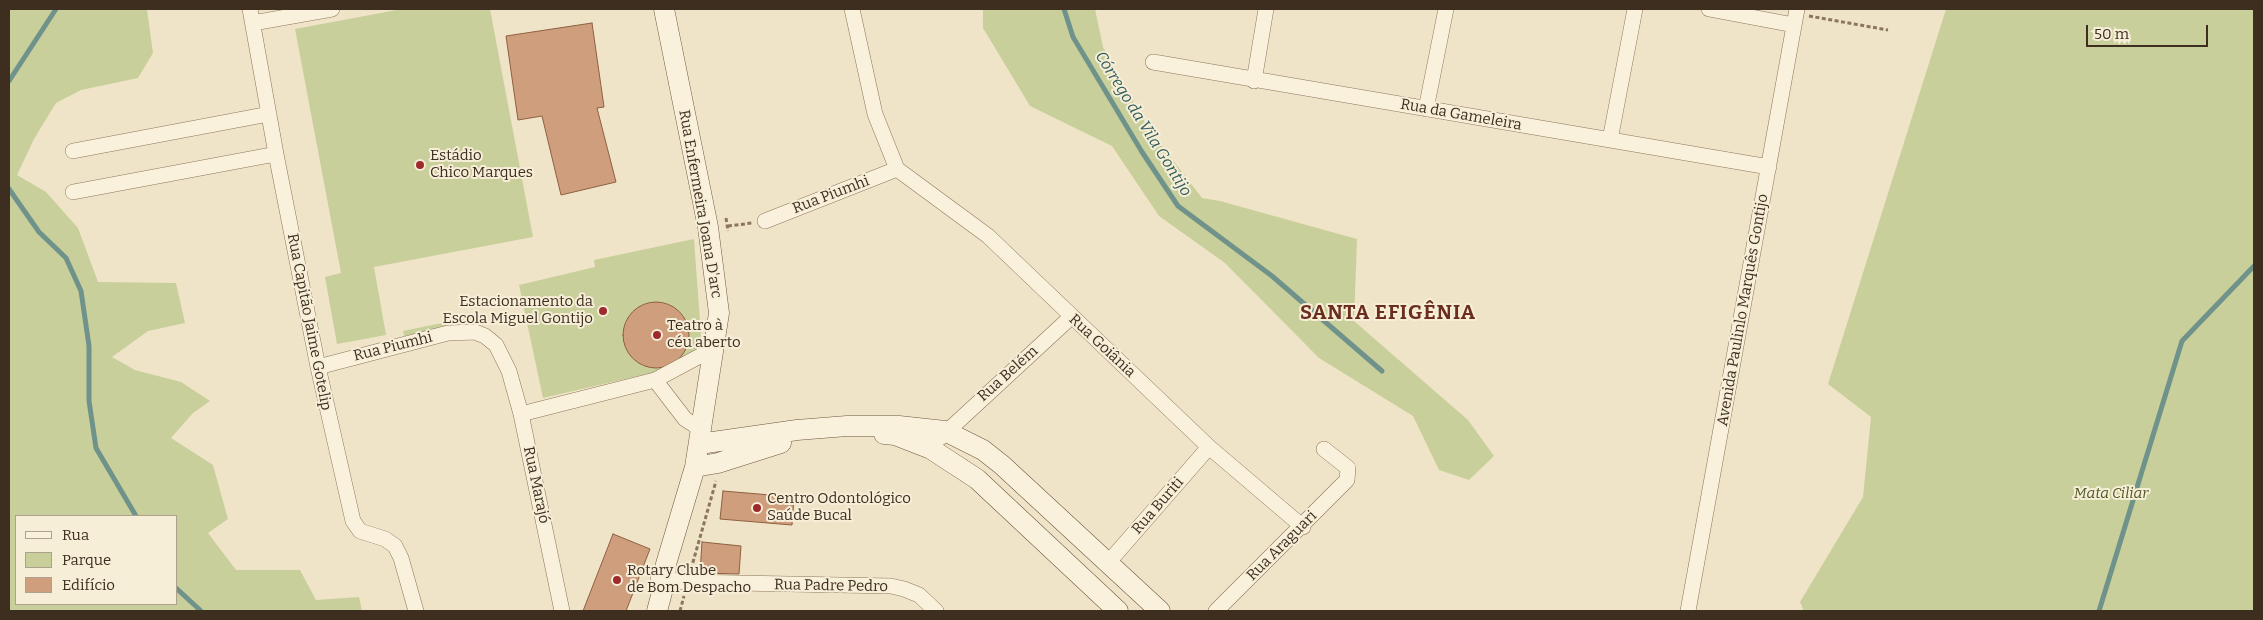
<!DOCTYPE html>
<meta charset="utf-8">
<style>
body{margin:0}
#map{position:relative;width:2263px;height:620px;overflow:hidden;background:#f0e4c8;font-family:Bitter,serif}
canvas{display:block}
.frame{position:absolute;inset:0;border:10px solid #3d2e20;pointer-events:none}
.legend{position:absolute;left:15px;top:515px;width:162px;height:90px;box-sizing:border-box;background:#f7eed8;border:1px solid #ada18e;margin:0;padding:6px 9px;list-style:none;font-size:15px;color:#3d2e20}
.legend li{display:flex;align-items:center;gap:10px;height:25px}
.legend b{width:25px;border:1px solid #ada18e}
.scale{position:absolute;left:2086px;top:25px;width:122px;height:22px;box-sizing:border-box;border:2px solid #3d2e20;border-top:0;padding-left:6px;font-size:15px;line-height:18px;white-space:nowrap;color:#3d2e20;-webkit-text-stroke:4px #f7eed8;paint-order:stroke}
</style>
<div id="map">
<canvas width="2263" height="620"></canvas>
<div class="frame"></div>
<ul class="legend">
<li><b style="height:6px;background:#faf1dc"></b>Rua</li>
<li><b style="height:14px;background:#c9cf9b"></b>Parque</li>
<li><b style="height:14px;background:#cf9f7d"></b>Edifício</li>
</ul>
<div class="scale">50 m</div>
</div>
<script>
const c = document.querySelector('canvas').getContext('2d');
c.lineJoin = 'round';
function fill(path, color) { c.fillStyle = color; c.fill(path, 'evenodd'); }
const toPath = rows => new Path2D(rows.map(r => 'M' + r).join(''));
function strokePath(path, color, width, dash) { c.strokeStyle = color; c.lineWidth = width; c.lineCap = dash ? 'butt' : 'round'; c.setLineDash(dash || []); c.stroke(path); }
function write(font, color, halo, rows, align = 'center') {
  c.font = font + ' Bitter,serif'; c.lineWidth = 4; c.setLineDash([]); c.textBaseline = 'middle'; c.strokeStyle = halo; c.fillStyle = color; for (const [text, x, y, turn = 0] of rows) {
    c.save(); c.translate(x, y); c.rotate((+turn || 0) * Math.PI / 180); c.textAlign = isNaN(turn) ? turn : align; if (halo) c.strokeText(text, 0, 0); c.fillText(text, 0, 0); c.restore();
  }
}
fill(toPath([
 [9,9,147,9,153,53,138,78,81,90,56,103,34,139,17,175,46,192,78,228,98,282,176,283,185,323,148,331,112,357,135,370,181,382,210,401,193,413,171,438,213,465,228,519,208,533,236,570,300,570,316,600,359,597,362,611,9,611],
 [16,516,176,516,176,604,16,604],
 [402,9,490,9,533,237,374,267,386,335,337,344,325,277,341,273,295,29],
 [983,9,1095,9,1103,47,1148,128,1202,198,1220,201,1357,239,1354,321,1468,420,1494,456,1469,480,1439,470,1413,416,1319,358,1225,263,1159,216,1112,146,1030,106,983,28],
 [1946,9,2254,9,2254,611,1804,611,1800,602,1863,497,1871,417,1828,384],
 [694,239,702,349,673,368,543,398,519,285,595,267,594,260],
 [486,314,487,318,404,336,403,331]
]), '#c9cf9b');
strokePath(toPath([
 [1064,9,1073,37,1142,152,1178,206,1272,276,1382,371],
 [9,81,56,9],
 [9,189,39,232,66,258,81,291,89,346,89,401,96,448,136,516],
 [176,588,201,611],
 [2099,611,2182,341,2254,266]
]), '#6f938a', 5);
const building = toPath([
 [592,23,604,107,597,108,616,182,561,195,542,116,518,120,506,36,592,23],
 '623 335a33 33 0 1 1 66 0a33 33 0 1 1-66 0Z',
 [723,491,794,497,792,525,720,519,723,491],
 [613,534,650,549,626,611,583,611,613,534],
 [702,542,741,546,739,574,700,573,702,542]
]);
fill(building, '#cf9f7d');
strokePath(building, '#8d5f41', 1);
const street = toPath([
 [250,9,276,154,318,367,353,521,360,531,385,539,395,546,401,558,416,611],
 [852,9,875,114,897,169],
 [1709,9,1794,25],
 [253,23,332,9],
 [1153,62,1769,167],
 [1254,81,1266,9],
 [1426,109,1446,9],
 [1610,140,1635,9],
 [73,151,269,114],
 [897,169,988,236,1209,447,1303,527],
 [73,192,276,154],
 [765,221,897,169],
 [318,367,448,333,475,332,485,336,496,345,509,371,521,414,562,611],
 [655,380,685,419,702,430],
 [521,414,655,380,713,349],
 [940,438,1071,317],
 [1107,564,1209,447],
 [658,579,687,582,891,586,904,589,919,595,936,611],
 [1216,611,1347,480,1348,468,1324,449],
 [1688,611,1797,9]
]);
const secondary = toPath([
 [884,434,895,435,931,449,977,479,1118,611],
 [699,444,797,430,847,426,899,426,945,431,983,450,1002,465,1160,611],
 [695,467,718,463,781,443],
 [657,611,665,581,666,564,695,467,719,313,708,227,664,9]
]);
strokePath(street, '#8d765c', 16);
strokePath(secondary, '#6f573f', 21);
strokePath(toPath([
 [1809,16,1888,30],
 [726,218,728,231],
 [728,226,752,223],
 [691,569,716,481],
 [680,611,684,596]
]), '#8d765c', 3, [4, 2.5]);
strokePath(street, '#faf1dc', 15);
strokePath(secondary, '#faf1dc', 20);
for (const [x, y, r, color] of [
 [420,165,5,"#9e2a2b"],
 [603,311,5,"#9e2a2b"],
 [657,335,5,"#9e2a2b"],
 [757,508,5,"#9e2a2b"],
 [617,580,5,"#9e2a2b"]
]) { const dot = new Path2D(); dot.arc(x, y, r, 0, 2 * Math.PI); c.fillStyle = color; c.fill(dot); strokePath(dot, '#f7eed8', 2); }
write('15px', '#3d2e20', '#f7eed8', [
 ["Rua da Gameleira",1461,115,10],
 ["Rua Piumhi",831,195,-21],
 ["Rua Enfermeira Joana D'arc",700,204,80],
 ["Avenida Paulinlo Marquês Gontijo",1743,310,-80],
 ["Rua Capitão Jaime Gotelip",309,322,79],
 ["Rua Goiânia",1102,346,43],
 ["Rua Piumhi",393,347,-14],
 ["Rua Belém",1008,374,-42],
 ["Rua Marajó",536,485,78],
 ["Rua Buriti",1158,506,-49],
 ["Rua Araguari",1282,546,-45],
 ["Rua Padre Pedro",831,586,1]
]);
write('15px', '#3d2e20', '#f7eed8', [
 ["Estádio",430,156],
 ["Chico Marques",430,173],
 ["Estacionamento da",593,302,"right"],
 ["Escola Miguel Gontijo",593,319,"right"],
 ["Teatro à",667,326],
 ["céu aberto",667,343],
 ["Centro Odontológico",767,499],
 ["Saúde Bucal",767,516],
 ["Rotary Clube",627,571],
 ["de Bom Despacho",627,588]
], 'left');
write('italic 15px', '#4d5a26', '#f7eed8', [
 ["Mata Ciliar",2111,494]
]);
write('italic 16px', '#2f5d5a', '#f7eed8', [
 ["Córrego da Vila Gontijo",1143,124,58]
]);
c.letterSpacing = '1px';
write('bold 20px', '#6b2e1e', '#f7eed8', [
 ["SANTA EFIGÊNIA",1388,313]
]);
c.letterSpacing = '0px';
</script>
